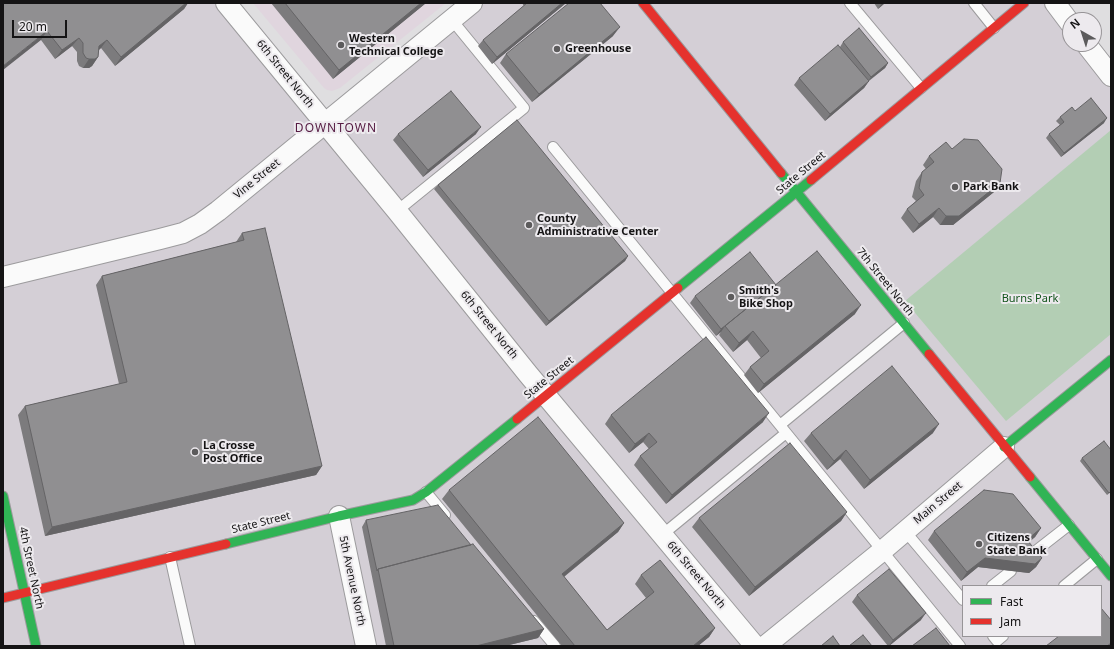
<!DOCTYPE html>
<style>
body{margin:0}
#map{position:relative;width:1114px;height:649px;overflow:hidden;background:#dfdee0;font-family:"Noto Sans",sans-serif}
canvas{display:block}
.frame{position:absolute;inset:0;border:4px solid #151415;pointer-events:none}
.legend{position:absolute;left:962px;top:585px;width:140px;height:52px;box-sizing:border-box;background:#edeaee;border:1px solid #979497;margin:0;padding:5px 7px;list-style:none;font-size:12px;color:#151415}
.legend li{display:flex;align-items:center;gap:8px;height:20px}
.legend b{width:20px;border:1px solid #979497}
.north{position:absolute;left:1062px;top:12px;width:40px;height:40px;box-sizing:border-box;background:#edeaee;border:1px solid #979497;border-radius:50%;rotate:321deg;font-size:11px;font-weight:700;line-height:16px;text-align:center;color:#151415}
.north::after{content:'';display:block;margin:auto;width:14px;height:18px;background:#5c5b5c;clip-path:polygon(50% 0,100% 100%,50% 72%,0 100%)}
.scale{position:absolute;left:12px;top:20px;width:55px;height:18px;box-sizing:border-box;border:2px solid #151415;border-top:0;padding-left:5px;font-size:12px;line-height:14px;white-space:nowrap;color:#151415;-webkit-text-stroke:3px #edeaee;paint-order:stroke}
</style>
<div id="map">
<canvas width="1114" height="649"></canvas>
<div class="frame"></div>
<ul class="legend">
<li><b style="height:5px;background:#30b455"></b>Fast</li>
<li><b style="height:5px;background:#e5322d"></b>Jam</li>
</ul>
<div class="north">N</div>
<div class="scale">20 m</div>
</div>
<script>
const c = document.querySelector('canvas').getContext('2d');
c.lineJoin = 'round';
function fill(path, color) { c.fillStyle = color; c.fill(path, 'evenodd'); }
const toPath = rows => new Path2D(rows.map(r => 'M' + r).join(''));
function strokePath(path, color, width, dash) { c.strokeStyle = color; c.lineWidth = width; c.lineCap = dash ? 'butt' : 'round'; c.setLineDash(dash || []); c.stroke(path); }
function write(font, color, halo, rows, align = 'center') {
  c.font = font + ' "Noto Sans",sans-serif'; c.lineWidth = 4; c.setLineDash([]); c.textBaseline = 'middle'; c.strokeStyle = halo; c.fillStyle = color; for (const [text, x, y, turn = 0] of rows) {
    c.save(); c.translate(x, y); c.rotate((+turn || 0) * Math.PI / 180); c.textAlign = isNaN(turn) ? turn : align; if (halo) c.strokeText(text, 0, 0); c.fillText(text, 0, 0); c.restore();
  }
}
fill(toPath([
 [3,3,226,3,325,123,472,3,1055,3,1070,21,1070,44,1088,44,1111,72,1111,646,3,646],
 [963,586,1101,586,1101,636,963,636]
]), '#d4cfd6');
fill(toPath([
 [253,3,446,3,340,88,332,91,327,90,324,88]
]), '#e0d5de');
fill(toPath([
 [1111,130,1111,334,1006,421,905,301]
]), '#b3ceb4');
const lane = toPath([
 [850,3,921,88],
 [974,3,994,28],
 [553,147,960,646],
 [397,211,524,108,452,20],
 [780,425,904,323],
 [426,492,445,515],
 [905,531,963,600],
 [662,535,786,433],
 [170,557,190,646],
 [1028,557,1069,525],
 [992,586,1011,571],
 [1064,586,1097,559],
 [534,621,555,646],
 [993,636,997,641,1003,636]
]);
const street = toPath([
 [226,3,397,211,528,374,755,646],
 [1055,3,1070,23],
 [1086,44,1111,76],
 [3,277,160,239,183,233,200,224,218,211,472,3],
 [339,516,366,646],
 [765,646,882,551,1004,447]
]);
const fast = toPath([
 [781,173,929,354],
 [678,288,811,180],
 [1004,447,1111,360],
 [1030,477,1111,576],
 [3,496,36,646],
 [226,544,339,516,413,500,426,492,517,419]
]);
const jam = toPath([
 [643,3,781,173],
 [811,180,1024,3],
 [929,354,1030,477],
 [517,419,678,288],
 [3,598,226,544]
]);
strokePath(lane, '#9c9b9d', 12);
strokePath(street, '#9c9b9d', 22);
strokePath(fast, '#9c9b9d', 11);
strokePath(jam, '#9c9b9d', 11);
strokePath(lane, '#fafafa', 10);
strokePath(street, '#fafafa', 20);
strokePath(fast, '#30b455', 9);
strokePath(jam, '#e5322d', 9);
fill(toPath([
 [3,3,188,3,184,9,115,66,101,48,99,50,98,57,92,66,89,68,83,68,79,66,77,61,77,52,72,46,55,59,41,40],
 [271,3,426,3,333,79],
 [522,3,566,3,492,64,478,46,483,40,524,6],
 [874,3,885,3,878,9],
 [613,36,532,102,500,63,506,54],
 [843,42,888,63,885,68,869,81,864,88,825,121,794,85,799,78,840,47],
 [1075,111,1104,123,1061,157,1046,138,1049,134,1060,125,1056,121,1060,117],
 [398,134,476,134,423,177,393,140],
 [952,149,1000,183,994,192,953,225,940,225,933,217,913,233,901,218,907,209,916,201,912,197,916,181,922,172,926,169,923,165,929,156],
 [438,185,628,256,625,261,546,326,434,189],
 [242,233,322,466,316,475,45,536,18,415,25,406,119,384,96,285,102,276,236,242],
 [776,284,855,314,758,393,744,375,750,367,761,358,747,340,733,352,719,335,721,332,716,336,690,303,695,296],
 [611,415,763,422,666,504,634,465,640,456,649,449,643,442,629,453,605,424],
 [811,433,933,433,864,489,840,459,827,470,804,441],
 [1082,458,1111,492,1107,495,1080,461],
 [449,490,624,523,618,532,564,577,607,630,646,598,635,584,641,575,715,628,709,637,698,646,562,646,442,499],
 [847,512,841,521,749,596,692,527,699,518],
 [366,520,471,545,544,629,538,638,505,646,386,646,362,527],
 [1041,528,1035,537,1029,542,1042,558,1036,567,1029,573,978,567,961,581,928,540,934,531],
 [857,595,921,620,889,646,888,646,852,602]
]), '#7c7b7d');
fill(toPath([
 [186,3,188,3,184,9,115,66,121,57],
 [421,3,426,3,333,79,339,70],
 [562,3,566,3,492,64,497,57],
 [882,3,885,3,878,9],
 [620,27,613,36,532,102,539,94],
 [47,31,41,40,3,70,3,66],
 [79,38,72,46,55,59,62,50],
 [107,40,101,48,93,54,99,46],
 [98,57,92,66,89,68,83,68,89,59],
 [888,63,885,68,868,81,871,77],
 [869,81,864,88,825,121,830,114],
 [1107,118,1104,123,1061,157,1064,153],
 [481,127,476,134,423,177,428,170],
 [1000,183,994,192,953,225,940,225,946,216],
 [939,208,933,217,913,233,919,224],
 [628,256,625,261,546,326,549,321],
 [861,305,855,314,758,393,764,384],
 [725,326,721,332,716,336,721,329],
 [753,331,747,340,733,352,739,343],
 [769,413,763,422,666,504,672,495],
 [939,424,933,433,864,489,870,480],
 [649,433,643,442,629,453,635,444],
 [846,450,840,459,827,470,834,461],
 [322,466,316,475,45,536,52,527],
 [847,512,841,521,749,596,755,587],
 [624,523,618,532,556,583,562,574],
 [1041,528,1035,537,1021,549,1027,540],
 [985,558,1042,558,1036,567,1029,573,978,567,961,581,967,572],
 [926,613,921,620,889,646,893,640],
 [715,628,709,637,698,646,693,646],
 [544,629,538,638,505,646,476,646],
 [1111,643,1111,646,1107,646]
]), '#656466');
const building = toPath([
 [3,3,186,3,121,57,107,40,99,46,98,57,95,59,89,59,86,58,83,53,83,43,79,38,62,50,47,31,3,66,3,3],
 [285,3,421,3,339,70,285,3],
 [527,3,562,3,497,57,483,40,527,3],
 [569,3,600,3,620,27,539,94,506,54,569,3],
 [859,28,888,63,871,77,843,42,859,28],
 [838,45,869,81,830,114,799,78,838,45],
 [451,91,481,127,428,170,398,134,451,91],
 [1091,98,1107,118,1064,153,1049,134,1064,122,1060,117,1072,107,1075,111,1091,98],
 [517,120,628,256,549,321,438,185,517,120],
 [964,139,978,140,1002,169,1000,183,959,216,946,216,939,208,919,224,907,209,924,195,919,188,922,172,934,162,929,156,946,142,952,149,964,139],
 [265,228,322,466,52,527,25,406,127,382,102,276,244,240,242,233,265,228],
 [817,251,861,305,764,384,750,367,769,351,753,331,739,343,725,326,817,251],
 [750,252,776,285,721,329,695,296,750,252],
 [706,337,769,413,672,495,640,456,657,442,649,433,635,444,611,415,706,337],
 [892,366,939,424,870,480,846,450,834,461,811,433,892,366],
 [538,417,624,523,562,574,607,630,654,592,641,575,660,560,715,628,693,646,575,646,449,490,538,417],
 [1104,441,1111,450,1111,491,1109,493,1082,458,1104,441],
 [790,443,847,512,755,587,699,518,790,443],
 [984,490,1013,494,1041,528,1027,540,1042,558,1035,564,985,558,967,572,934,531,984,490],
 [438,505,471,545,378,569,377,571,366,520,438,505],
 [473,544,544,629,476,646,394,646,378,569,473,544],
 [889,569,926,613,893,640,857,595,889,569],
 [1101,608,1111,620,1111,643,1107,646,1046,646,1059,636,1101,636,1101,608],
 [936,628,950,646,912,646,936,628],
 [863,635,872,646,849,646,863,635],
 [833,636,840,646,821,646,833,636]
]);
fill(building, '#908f91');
strokePath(building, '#656466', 1);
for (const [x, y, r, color] of [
 [341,45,4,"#5c5b5c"],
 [557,49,4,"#5c5b5c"],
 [955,187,4,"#5c5b5c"],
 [529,225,4,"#5c5b5c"],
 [731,297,4,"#5c5b5c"],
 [195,452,4,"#5c5b5c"],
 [979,544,4,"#5c5b5c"]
]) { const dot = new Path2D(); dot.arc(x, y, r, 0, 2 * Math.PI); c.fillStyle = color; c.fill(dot); strokePath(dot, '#edeaee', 1.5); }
write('bold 11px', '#151415', '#edeaee', [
 ["Western",349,39],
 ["Technical College",349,52],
 ["Greenhouse",565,49],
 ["Park Bank",963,187],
 ["County",537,219],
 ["Administrative Center",537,232],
 ["Smith's",739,291],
 ["Bike Shop",739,304],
 ["La Crosse",203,446],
 ["Post Office",203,459],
 ["Citizens",987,538],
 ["State Bank",987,551]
], 'left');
write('11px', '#151415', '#edeaee', [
 ["6th Street North",285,74,51],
 ["State Street",801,173,-40],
 ["Vine Street",257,179,-39],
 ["7th Street North",885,282,51],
 ["6th Street North",489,325,51],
 ["State Street",549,378,-39],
 ["Main Street",938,503,-40],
 ["State Street",261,523,-14],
 ["4th Street North",31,568,78],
 ["6th Street North",696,575,50],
 ["5th Avenue North",352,581,78]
]);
write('11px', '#12541b', '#edeaee', [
 ["Burns Park",1030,299]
]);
c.letterSpacing = '1px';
write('12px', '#551a42', '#edeaee', [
 ["DOWNTOWN",336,129]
]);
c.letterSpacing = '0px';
</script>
